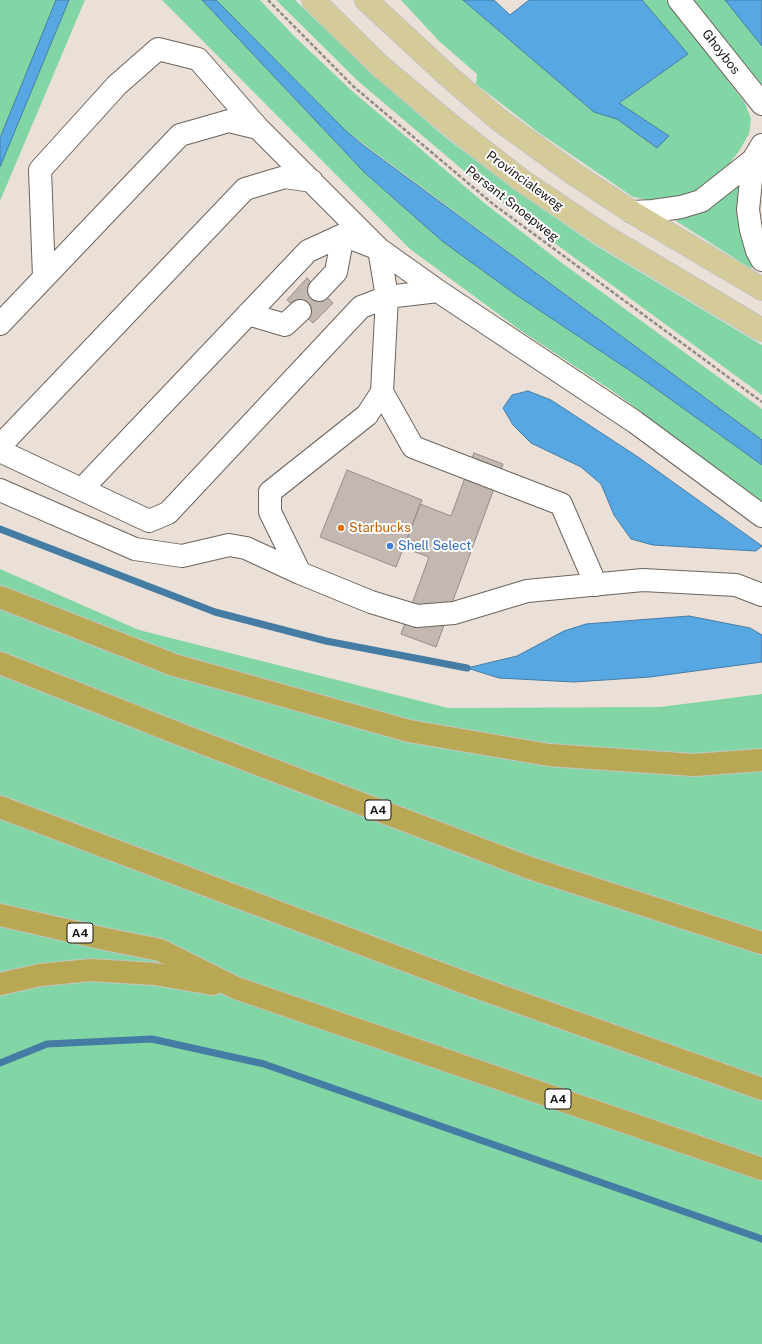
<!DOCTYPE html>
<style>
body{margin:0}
canvas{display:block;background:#ebe0d8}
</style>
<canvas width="762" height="1344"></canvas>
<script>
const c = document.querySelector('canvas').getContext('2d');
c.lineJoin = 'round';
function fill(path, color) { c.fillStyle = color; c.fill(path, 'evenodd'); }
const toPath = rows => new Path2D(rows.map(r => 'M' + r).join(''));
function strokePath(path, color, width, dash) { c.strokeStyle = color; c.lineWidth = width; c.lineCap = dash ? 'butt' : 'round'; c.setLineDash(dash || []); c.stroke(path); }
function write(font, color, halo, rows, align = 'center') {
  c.font = font + ' "Public Sans",sans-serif'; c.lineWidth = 4; c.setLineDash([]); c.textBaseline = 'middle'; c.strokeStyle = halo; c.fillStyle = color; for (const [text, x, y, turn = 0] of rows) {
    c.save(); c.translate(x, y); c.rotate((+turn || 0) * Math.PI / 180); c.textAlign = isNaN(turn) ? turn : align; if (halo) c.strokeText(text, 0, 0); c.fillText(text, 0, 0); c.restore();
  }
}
fill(toPath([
 [0,0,56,0,0,138],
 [69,0,85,0,0,201,0,167],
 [162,0,202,0,364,172,442,241,515,294,641,378,762,465,762,503,617,394,520,330,410,249],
 [216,0,260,0,295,37,351,90,483,202,562,263,762,409,762,440,346,131],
 [276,0,295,0,371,73,445,137,512,188,595,245,762,345,762,395,553,242,490,193,358,81],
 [401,0,463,0,594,112,617,119,657,148,669,136,619,103,687,54,642,0,666,0,745,103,751,119,749,134,739,151,716,181,701,193,664,203,633,197,538,132,476,84,477,74,439,41],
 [691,0,725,0,762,46,762,84,749,73],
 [736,184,741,186,756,265,750,268,676,221,681,214],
 [0,569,139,630,448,708,660,707,762,694,762,1344,0,1344]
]), '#82d6a5');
const water = toPath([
 [56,0,69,0,0,167,0,138,56,0],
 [202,0,216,0,346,131,363,145,762,440,762,465,641,378,515,294,442,241,364,172,202,0],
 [463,0,494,0,510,15,529,0,642,0,688,54,619,103,669,136,657,148,617,119,594,112,463,0],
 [725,0,762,0,762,46,725,0],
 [528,391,551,400,638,457,762,546,756,551,653,545,631,539,614,515,601,484,581,467,531,443,513,425,503,408,512,395,528,391],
 [689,616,750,628,762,635,762,662,650,677,574,682,499,678,467,668,517,656,564,631,586,624,689,616]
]);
fill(water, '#57a8e2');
strokePath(water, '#457ca4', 1);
strokePath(toPath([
 [0,529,215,612,326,641,467,668],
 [0,1063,47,1044,152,1039,264,1064,762,1239]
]), '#457ca4', 7);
const building = toPath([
 [307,278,333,303,313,323,287,300,307,278],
 [474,453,503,464,436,647,401,634,429,557,404,548,420,504,451,516,474,453],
 [347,470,422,500,396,567,320,537,347,470]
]);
fill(building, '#c3b7b2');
strokePath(building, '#978b87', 1);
strokePath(toPath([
 [300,311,319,290]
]), '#c1b8b1', 22, [22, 11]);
const minor = toPath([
 [679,0,762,104],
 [753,160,748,210,751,230,757,251,762,260],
 [632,212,653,211,681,207,701,201,753,160,762,145],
 [44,277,40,170,117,85,158,49,198,59,258,128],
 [319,290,336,272,343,235],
 [248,314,285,325,300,311],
 [0,324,180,135,229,121,258,128,379,249,438,291,635,422,762,516],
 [382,392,413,447,561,504,596,585],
 [0,446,245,189,285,177,312,181],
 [0,451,149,521,168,513,361,307,387,297,438,291],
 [82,489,308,251,343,235,379,249,387,297,382,392,367,415,270,492,270,512,300,573],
 [0,490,135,549,182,556,229,545,246,548,300,573,371,602,417,616,454,613,527,591,643,580,736,585,762,595]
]);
const major = toPath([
 [313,0,380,66,453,127,521,180,603,235,762,330],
 [366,0,447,75,498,119,574,174,632,212,762,289]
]);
const highway = toPath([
 [0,597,174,665,409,731,549,755,694,765,762,760],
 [0,663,192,739,530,868,762,943],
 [0,807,476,987,762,1089],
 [0,915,105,939,160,950,236,988,762,1169],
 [0,984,40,975,91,970,155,974,213,984]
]);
strokePath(minor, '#6c645c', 24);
strokePath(major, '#c3c3c2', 24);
strokePath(highway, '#c3c3c2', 24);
strokePath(toPath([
 [268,0,354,87,493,204,762,402]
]), '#928b85', 2.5, [4, 2]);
strokePath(minor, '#fff', 22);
strokePath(major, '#d4cb98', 22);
strokePath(highway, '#b8a853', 22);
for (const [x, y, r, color] of [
 [341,528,4,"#e8710a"],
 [390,546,4,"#3f7fe0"]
]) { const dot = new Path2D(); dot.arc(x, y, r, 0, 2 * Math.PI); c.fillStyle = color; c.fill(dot); strokePath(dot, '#fff', 1.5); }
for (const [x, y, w] of [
 [378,810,26],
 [80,933,26],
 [558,1099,26]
]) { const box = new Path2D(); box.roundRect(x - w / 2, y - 10, w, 20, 3); c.fillStyle = '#fff'; c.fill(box); strokePath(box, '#1a1714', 1); }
write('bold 12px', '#1a1714', null, [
 ["A4",378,810],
 ["A4",80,933],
 ["A4",558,1099]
]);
write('13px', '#1a1714', '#fff', [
 ["Ghoybos",721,52,52],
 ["Provincialeweg",525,181,36],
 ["Persant Snoepweg",512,204,38]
]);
write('13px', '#c56008', '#fff', [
 ["Starbucks",349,528]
], 'left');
write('13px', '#366cbe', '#fff', [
 ["Shell Select",398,546]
], 'left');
</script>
